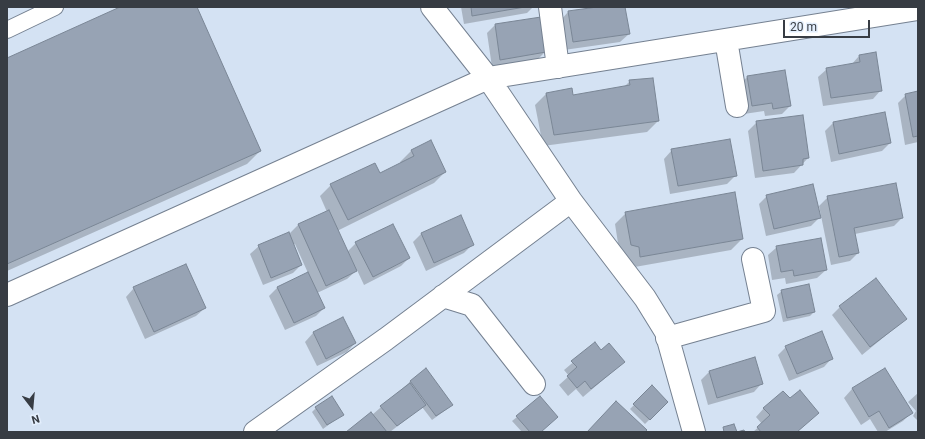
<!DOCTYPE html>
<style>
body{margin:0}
#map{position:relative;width:925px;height:439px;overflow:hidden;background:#d4e2f3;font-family:Roboto,sans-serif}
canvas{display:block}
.frame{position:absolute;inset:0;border:8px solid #373c43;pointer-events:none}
.north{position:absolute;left:12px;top:387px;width:40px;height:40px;-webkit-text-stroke:3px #e4effd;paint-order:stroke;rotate:164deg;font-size:11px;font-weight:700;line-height:16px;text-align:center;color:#373c43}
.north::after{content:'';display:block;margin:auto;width:14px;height:18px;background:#373c43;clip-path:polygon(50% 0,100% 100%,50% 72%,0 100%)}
.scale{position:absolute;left:783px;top:20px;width:87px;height:18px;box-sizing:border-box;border:2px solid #373c43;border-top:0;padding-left:5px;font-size:12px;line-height:14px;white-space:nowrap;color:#373c43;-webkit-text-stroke:3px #e4effd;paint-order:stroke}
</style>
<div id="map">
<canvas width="925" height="439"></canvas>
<div class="frame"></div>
<div class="north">N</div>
<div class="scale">20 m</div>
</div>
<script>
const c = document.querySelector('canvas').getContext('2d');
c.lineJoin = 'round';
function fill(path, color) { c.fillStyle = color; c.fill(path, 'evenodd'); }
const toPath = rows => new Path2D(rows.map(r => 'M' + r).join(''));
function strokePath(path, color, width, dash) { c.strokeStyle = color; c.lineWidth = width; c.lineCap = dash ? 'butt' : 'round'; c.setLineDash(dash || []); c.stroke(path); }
fill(toPath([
 [123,7,196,7,260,151,247,164,7,271,7,59],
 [461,7,533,7,527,13,464,24],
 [604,7,623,7,629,34,620,42,564,50,560,21,568,12],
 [540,18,545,52,537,60,492,67,487,33,495,25],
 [859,56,881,90,873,99,823,106,818,77,827,69,851,65],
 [747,77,790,106,782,114,765,116,764,111,744,114,739,86],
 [630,81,658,121,647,132,543,146,535,105,546,94,572,96,624,87],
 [918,93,918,142,905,145,898,103,906,95],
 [757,122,808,158,794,173,755,178,748,131],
 [833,123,890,143,882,151,831,162,825,131],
 [672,150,736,175,727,184,670,194,664,159],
 [411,151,445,172,434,183,337,231,347,252,356,243,409,258,401,266,364,285,357,270,347,279,317,293,324,308,316,316,285,330,269,296,277,288,308,273,295,244,293,245,301,265,293,273,263,285,250,254,259,246,289,234,298,225,327,212,320,196,331,185,379,174,401,163,400,162],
 [767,196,819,218,811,226,766,236,759,204],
 [828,197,902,218,894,226,855,234,858,253,850,261,831,265,819,206],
 [626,213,742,239,731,250,629,268,620,256,615,224],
 [460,217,472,245,464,253,426,271,413,242,421,234],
 [777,247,826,270,817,278,786,284,785,278,772,280,768,255],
 [134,288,205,308,196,316,145,339,126,297],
 [782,291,814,312,810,316,783,322,777,295],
 [840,307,906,319,862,355,832,315],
 [342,318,355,343,347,352,317,366,305,342,313,333],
 [595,344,601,351,624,362,583,397,576,389,568,396,559,385,569,376,564,370],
 [786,347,832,358,824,367,789,381,778,355],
 [754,359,762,383,754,392,708,405,701,380,709,372],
 [884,369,911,413,903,421,885,432,878,432,870,419,861,425,844,398,852,389],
 [411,381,447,409,432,420,422,407,390,432,348,432,372,415],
 [652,387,667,402,645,424,630,409],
 [918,393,918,421,913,416,916,411,908,402],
 [789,400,818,413,797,432,753,432,762,424,756,417,764,408],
 [316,408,343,414,323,429,312,412],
 [517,417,540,432,522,432,512,421]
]), '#0003');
const building = toPath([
 [120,7,197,7,261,151,7,264,7,58,120,7],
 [471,7,525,7,472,16,471,7],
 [597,7,625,7,630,34,573,42,568,11,597,7],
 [541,17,546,52,500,60,495,24,541,17],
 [876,52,882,91,831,98,826,68,860,62,859,55,876,52],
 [785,70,791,106,773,109,772,103,752,106,747,76,785,70],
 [653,78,659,121,554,135,546,93,572,88,573,95,630,85,629,80,653,78],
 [918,91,918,136,913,137,905,94,918,91],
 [885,112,891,143,839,154,833,122,885,112],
 [803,115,809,158,803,159,803,165,763,171,756,121,803,115],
 [730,139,737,176,678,186,671,149,730,139],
 [431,140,446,172,348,220,330,184,375,163,380,173,414,156,411,150,431,140],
 [896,183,903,218,854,228,859,253,839,257,827,196,896,183],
 [813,184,821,218,774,229,766,195,813,184],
 [735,192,743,239,640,257,639,247,631,245,625,212,735,192],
 [329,210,357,271,326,286,298,224,329,210],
 [461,215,474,245,434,263,421,233,461,215],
 [393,224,410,258,373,277,355,242,393,224],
 [289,232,302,265,271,278,258,245,289,232],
 [821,238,827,270,794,276,793,270,781,272,776,246,821,238],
 [186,264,206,308,154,332,133,287,186,264],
 [308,272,325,308,294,323,277,287,308,272],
 [876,278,907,319,870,347,839,306,876,278],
 [809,284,815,312,787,318,781,290,809,284],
 [343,317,356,343,326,359,313,332,343,317],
 [822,331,833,359,797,374,785,346,822,331],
 [595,342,601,350,609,343,625,362,591,389,585,381,577,388,567,376,577,367,571,361,595,342],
 [755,357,763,384,717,398,709,371,755,357],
 [426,368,453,405,436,416,410,381,426,368],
 [885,368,913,413,889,428,879,411,869,417,852,388,885,368],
 [410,383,426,405,397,426,380,406,410,383],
 [652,385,668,402,650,420,633,404,652,385],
 [800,390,819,413,797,432,761,432,757,427,770,415,763,408,783,391,790,398,800,390],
 [332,396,344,415,327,425,315,407,332,396],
 [540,396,558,417,541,432,530,432,516,416,540,396],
 [616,401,647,430,645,432,587,432,616,401],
 [371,412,387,432,346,432,371,412],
 [734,424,737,432,744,430,745,432,724,432,723,427,734,424]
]);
fill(building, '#97a3b4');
strokePath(building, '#7a8695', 1);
const lane = toPath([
 [7,30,55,7]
]);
const street = toPath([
 [432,7,488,78,571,201,645,298,666,332,694,432],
 [550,7,558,67],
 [726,40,737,106],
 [7,295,488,78,918,9],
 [443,296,472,305,534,384],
 [667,338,764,311,753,259],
 [255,432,386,339,571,201]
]);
strokePath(lane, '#758191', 18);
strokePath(street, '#758191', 24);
strokePath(lane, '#fff', 16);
strokePath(street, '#fff', 22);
</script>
